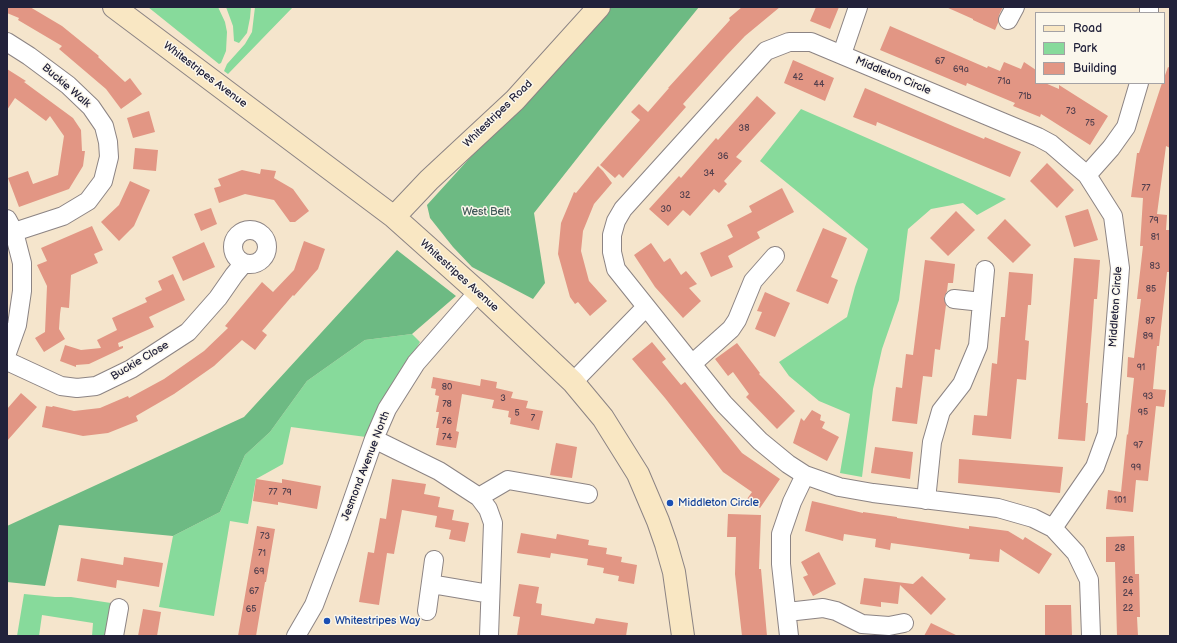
<!DOCTYPE html>
<style>
body{margin:0}
#map{position:relative;width:1177px;height:643px;overflow:hidden;background:#f5e5cc;font-family:"Balsamiq Sans",sans-serif}
canvas{display:block}
.frame{position:absolute;inset:0;border:8px solid #22223b;pointer-events:none}
.legend{position:absolute;left:1035px;top:12px;width:130px;height:72px;box-sizing:border-box;background:#fbf7ec;border:1px solid #a4a2a5;margin:0;padding:5px 7px;list-style:none;font-size:12px;color:#22223b}
.legend li{display:flex;align-items:center;gap:8px;height:20px}
.legend b{width:20px;border:1px solid #a4a2a5}
</style>
<div id="map">
<canvas width="1177" height="643"></canvas>
<div class="frame"></div>
<ul class="legend">
<li><b style="height:5px;background:#f9e7c3"></b>Road</li>
<li><b style="height:11px;background:#87da9b"></b>Park</li>
<li><b style="height:11px;background:#e29684"></b>Building</li>
</ul>
</div>
<script>
const c = document.querySelector('canvas').getContext('2d');
c.lineJoin = 'round';
function fill(path, color) { c.fillStyle = color; c.fill(path, 'evenodd'); }
const toPath = rows => new Path2D(rows.map(r => 'M' + r).join(''));
function strokePath(path, color, width, dash) { c.strokeStyle = color; c.lineWidth = width; c.lineCap = dash ? 'butt' : 'round'; c.setLineDash(dash || []); c.stroke(path); }
function write(font, color, halo, rows, align = 'center') {
  c.font = font + ' "Balsamiq Sans",sans-serif'; c.lineWidth = 3; c.setLineDash([]); c.textBaseline = 'middle'; c.strokeStyle = halo; c.fillStyle = color; for (const [text, x, y, turn = 0] of rows) {
    c.save(); c.translate(x, y); c.rotate((+turn || 0) * Math.PI / 180); c.textAlign = isNaN(turn) ? turn : align; if (halo) c.strokeText(text, 0, 0); c.fillText(text, 0, 0); c.restore();
  }
}
fill(toPath([
 [148,7,218,7,225,22,227,32,226,51,221,63,219,64],
 [226,7,251,7,250,18,247,33,239,43,234,41,233,26],
 [255,7,293,7,228,74,224,71,227,64,245,44,252,32],
 [801,109,1006,199,977,215,963,203,931,209,908,229,899,300,882,349,873,389,862,477,840,473,850,414,819,401,789,376,779,362,847,317,855,287,868,249,760,161],
 [412,334,420,342,366,437,291,427,283,464,256,479,248,524,230,521,214,616,159,607,173,536,220,512,245,455,270,432,307,381,365,340],
 [24,594,55,597,71,597,111,603,105,636,92,636,93,623,42,615,39,636,17,636]
]), '#87da9b');
fill(toPath([
 [607,7,699,7,601,128,534,213,545,283,533,299,472,267,453,247,430,218,427,205],
 [397,250,456,296,412,334,365,340,307,381,270,432,245,455,220,512,173,536,59,525,45,586,7,582,7,526,244,417]
]), '#6dba83');
fill(toPath([
 [7,7,30,7,62,26,99,56,98,57,125,82,130,78,142,94,121,109,106,89,59,49,62,46,18,20,19,18,7,13],
 [742,7,780,7,745,36,726,56,683,104,686,107,623,178,619,174,615,178,600,165,640,120,631,112,639,104,648,112,669,88,668,88,730,20,729,18],
 [816,7,839,7,830,29,810,21],
 [946,7,1003,7,999,15,998,23,995,30,973,20,973,19],
 [890,26,987,68,988,66,1000,71,1004,62,1021,69,1024,62,1036,70,1036,83,1045,83,1059,89,1059,85,1108,116,1090,145,1041,114,1040,117,1013,106,1015,103,967,83,966,86,880,50],
 [793,60,834,78,825,101,784,83],
 [1168,67,1170,68,1170,148,1166,146,1157,214,1167,215,1166,230,1170,230,1170,272,1167,272,1159,346,1157,346,1153,389,1166,390,1164,407,1156,406,1148,481,1136,480,1133,512,1106,509,1108,490,1121,492,1127,434,1128,435,1134,378,1127,377,1128,357,1134,358,1141,299,1137,299,1143,246,1140,246,1143,198,1131,197,1137,153,1139,153,1162,83,1164,83,1164,78],
 [7,69,26,81,24,82,73,118,81,130,82,151,85,151,83,166,69,189,19,207,8,178,28,171,33,184,58,175,64,136,50,116,46,121,15,98,7,110],
 [865,88,955,127,984,139,985,137,1021,152,1010,177,877,122,876,126,853,117],
 [757,96,776,113,736,157,742,161,724,181,727,184,719,193,714,189,690,216,683,210,668,226,649,209,679,176,681,178,716,138,718,140],
 [149,111,155,132,133,138,127,118],
 [135,148,158,150,156,171,133,169],
 [1047,163,1074,190,1057,208,1030,181],
 [598,166,603,171,612,183,594,204,583,231,581,251,589,281,607,301,590,316,578,302,575,304,570,297,558,254,561,223,574,192,576,193],
 [261,169,276,171,274,178,293,189,309,211,295,222,290,222,274,200,245,194,219,203,214,188,221,186,218,179,242,170,260,174],
 [130,181,150,190,134,226,119,241,101,222,119,205],
 [782,188,794,212,757,232,760,238,728,256,733,267,711,277,700,253,733,237,727,225,752,212,749,206],
 [211,208,217,224,201,231,194,214],
 [1088,209,1098,240,1074,247,1065,216],
 [956,211,975,230,948,256,930,238],
 [1005,219,1031,245,1013,263,987,238],
 [92,226,103,250,94,254,98,263,71,275,69,308,61,307,60,314,59,329,65,339,44,352,35,338,45,332,47,286,37,265,47,261,41,248],
 [823,228,847,238,831,277,838,280,828,304,796,291],
 [304,241,325,249,318,269,294,296,293,295,262,331,267,335,255,350,242,340,214,366,174,394,136,416,138,421,108,433,83,436,42,427,46,406,52,407,53,406,74,411,100,408,128,396,129,398,164,379,204,351,228,328,225,326,262,282,273,292,294,270],
 [204,242,215,267,183,281,172,257],
 [651,243,664,262,670,258,681,275,686,271,697,284,689,288,701,301,683,318,655,287,634,255],
 [1074,258,1100,260,1097,299,1094,299,1092,328,1086,403,1088,403,1085,441,1058,439],
 [925,260,955,264,953,283,948,283,947,291,944,298,946,305,940,350,935,349,932,377,923,376,917,424,892,421,896,387,902,388,906,354,913,355],
 [1009,272,1033,274,1031,305,1028,305,1025,340,1029,341,1026,380,1017,379,1011,439,972,435,974,415,987,416,992,363,997,364,1001,317,1005,317],
 [173,274,185,300,149,317,154,327,118,343,119,347,123,346,123,348,89,364,76,365,76,367,60,361,65,345,81,350,101,348,97,340,117,330,112,318,147,302,145,298,162,290,158,281],
 [765,292,790,303,775,337,755,329,762,312,757,311],
 [652,342,666,359,662,362,681,385,685,382,742,453,780,479,760,508,747,499,752,492,723,472,665,398,632,359],
 [737,343,760,373,759,374,795,411,777,429,746,397,749,394,733,372,728,376,715,359],
 [433,377,480,386,481,379,497,382,496,388,513,392,511,398,528,401,526,408,543,411,539,430,510,424,511,418,508,417,509,411,492,408,494,400,462,394,456,431,459,432,456,448,436,445,439,428,436,428,439,412,436,412,439,396,435,395,436,389,431,388],
 [21,393,37,407,7,441,7,409],
 [812,410,821,415,820,420,825,422,822,428,839,437,827,461,793,443,801,418,804,421],
 [556,443,577,447,572,478,550,475],
 [875,447,913,452,910,479,871,473],
 [959,459,1063,467,1060,493,958,483],
 [256,479,282,483,282,479,321,486,317,509,278,502,278,505,253,501],
 [392,479,426,484,424,494,440,497,438,507,454,510,452,520,469,523,465,542,449,539,451,530,435,527,437,516,402,510,394,554,387,553,379,605,359,602,368,552,374,553,380,518,386,519],
 [812,501,863,513,863,512,897,517,897,518,969,529,969,526,1008,531,1023,540,1025,537,1052,554,1039,574,1000,549,999,562,969,559,970,554,891,543,890,550,875,547,876,539,844,534,843,541,805,531],
 [728,514,761,515,759,569,761,569,767,636,742,636,735,574,736,537,727,537],
 [257,526,275,529,266,582,265,582,256,636,238,636],
 [521,533,556,539,557,534,589,540,588,545,607,548,606,554,622,557,621,562,637,565,634,584,618,581,619,576,603,573,604,568,587,565,588,559,551,553,550,558,517,553],
 [1134,536,1135,574,1139,574,1140,617,1137,617,1138,636,1117,636,1115,562,1106,562,1106,537],
 [819,552,836,584,813,596,803,577,808,575,801,562],
 [124,557,163,563,159,587,117,580,116,588,77,581,81,558,123,565],
 [922,576,946,599,931,615,900,585,898,604,881,602,881,607,860,604,864,578,913,584],
 [519,584,539,587,536,603,542,604,541,615,594,624,596,618,628,623,626,636,517,636,520,617,513,616],
 [1045,605,1071,605,1072,636,1045,636],
 [143,609,161,612,157,636,138,636],
 [931,623,958,636,924,636]
]), '#e29684');
const street = toPath([
 [1149,13,1149,7],
 [1008,20,1015,7],
 [7,42,29,56,68,85,91,107,104,126,108,142,109,157,103,181,88,201,63,216,14,232],
 [789,42,811,42,1038,137,1051,144,1087,175,1113,216,1120,268,1107,434,1095,467,1053,528,1033,518,998,508,873,493,839,487,805,475,788,464,760,441,724,404,616,269,612,252,612,235,616,221,623,209,766,51,789,42],
 [842,54,858,7],
 [1087,175,1111,148,1126,127,1139,83],
 [7,219,14,232,22,263,22,291,17,325,7,353],
 '233 247a17 17 0 1 1 34 0a17 17 0 1 1-34 0Z',
 [954,299,982,302],
 [7,361,61,386,77,388,96,386,131,369,188,332,218,298,234,275,244,263],
 [692,364,731,329,737,320,753,281,775,256],
 [573,382,646,307],
 [374,439,439,471,479,497,488,509,493,523,489,636],
 [479,497,508,480,588,494],
 [926,500,932,442,941,411,962,384,978,346,985,270],
 [1053,528,1076,553,1089,580,1091,636],
 [431,584,490,594],
 [427,611,434,560],
 [787,612,823,608,836,611,862,624,889,626,904,623],
 [114,636,119,608],
 [296,636,314,605,339,539,374,439,387,409,416,363,478,292],
 [789,636,781,564,781,534,792,502,805,475]
]);
const secondary = toPath([
 [114,7,394,217,478,292,573,382,603,418,638,474,658,521,666,544,674,572,683,636],
 [394,217,429,180,515,100,599,7]
]);
strokePath(street, '#8c8484', 20);
strokePath(secondary, '#8c8484', 24);
strokePath(street, '#fff', 18);
strokePath(secondary, '#f9e7c3', 22);
for (const [x, y, r, color] of [
 [670,503,4,"#1a4fb4"],
 [327,621,4,"#1a4fb4"]
]) { const dot = new Path2D(); dot.arc(x, y, r, 0, 2 * Math.PI); c.fillStyle = color; c.fill(dot); strokePath(dot, '#fbf7ec', 1.5); }
write('9px', '#523f4d', null, [
 ["67",940,62],
 ["69a",961,70],
 ["42",798,78],
 ["71a",1004,82],
 ["44",819,85],
 ["71b",1025,97],
 ["73",1071,112],
 ["75",1090,124],
 ["38",744,129],
 ["36",723,157],
 ["34",709,174],
 ["77",1146,189],
 ["32",685,196],
 ["30",666,210],
 ["79",1154,221],
 ["81",1155,238],
 ["83",1155,267],
 ["85",1151,290],
 ["87",1150,322],
 ["89",1148,337],
 ["91",1141,368],
 ["80",447,388],
 ["93",1148,397],
 ["3",503,399],
 ["78",447,405],
 ["95",1143,413],
 ["5",517,414],
 ["7",533,419],
 ["76",447,422],
 ["74",447,438],
 ["97",1138,446],
 ["99",1136,468],
 ["77",273,493],
 ["79",287,493],
 ["101",1120,501],
 ["73",265,537],
 ["28",1120,549],
 ["71",262,554],
 ["69",259,572],
 ["26",1128,581],
 ["67",254,592],
 ["24",1128,594],
 ["22",1128,609],
 ["65",251,610]
]);
write('11px', '#22223b', '#fbf7ec', [
 ["Whitestripes Avenue",205,75,37],
 ["Middleton Circle",893,76,23],
 ["Buckie Walk",66,86,41],
 ["Whitestripes Road",498,114,-44],
 ["Whitestripes Avenue",459,276,42],
 ["Middleton Circle",1116,307,-86],
 ["Buckie Close",140,361,-31],
 ["Jesmond Avenue North",366,466,-69]
]);
write('11px', '#405958', '#fbf7ec', [
 ["West Belt",486,212]
]);
write('11px', '#164399', '#fbf7ec', [
 ["Middleton Circle",678,503],
 ["Whitestripes Way",335,621]
], 'left');
</script>
